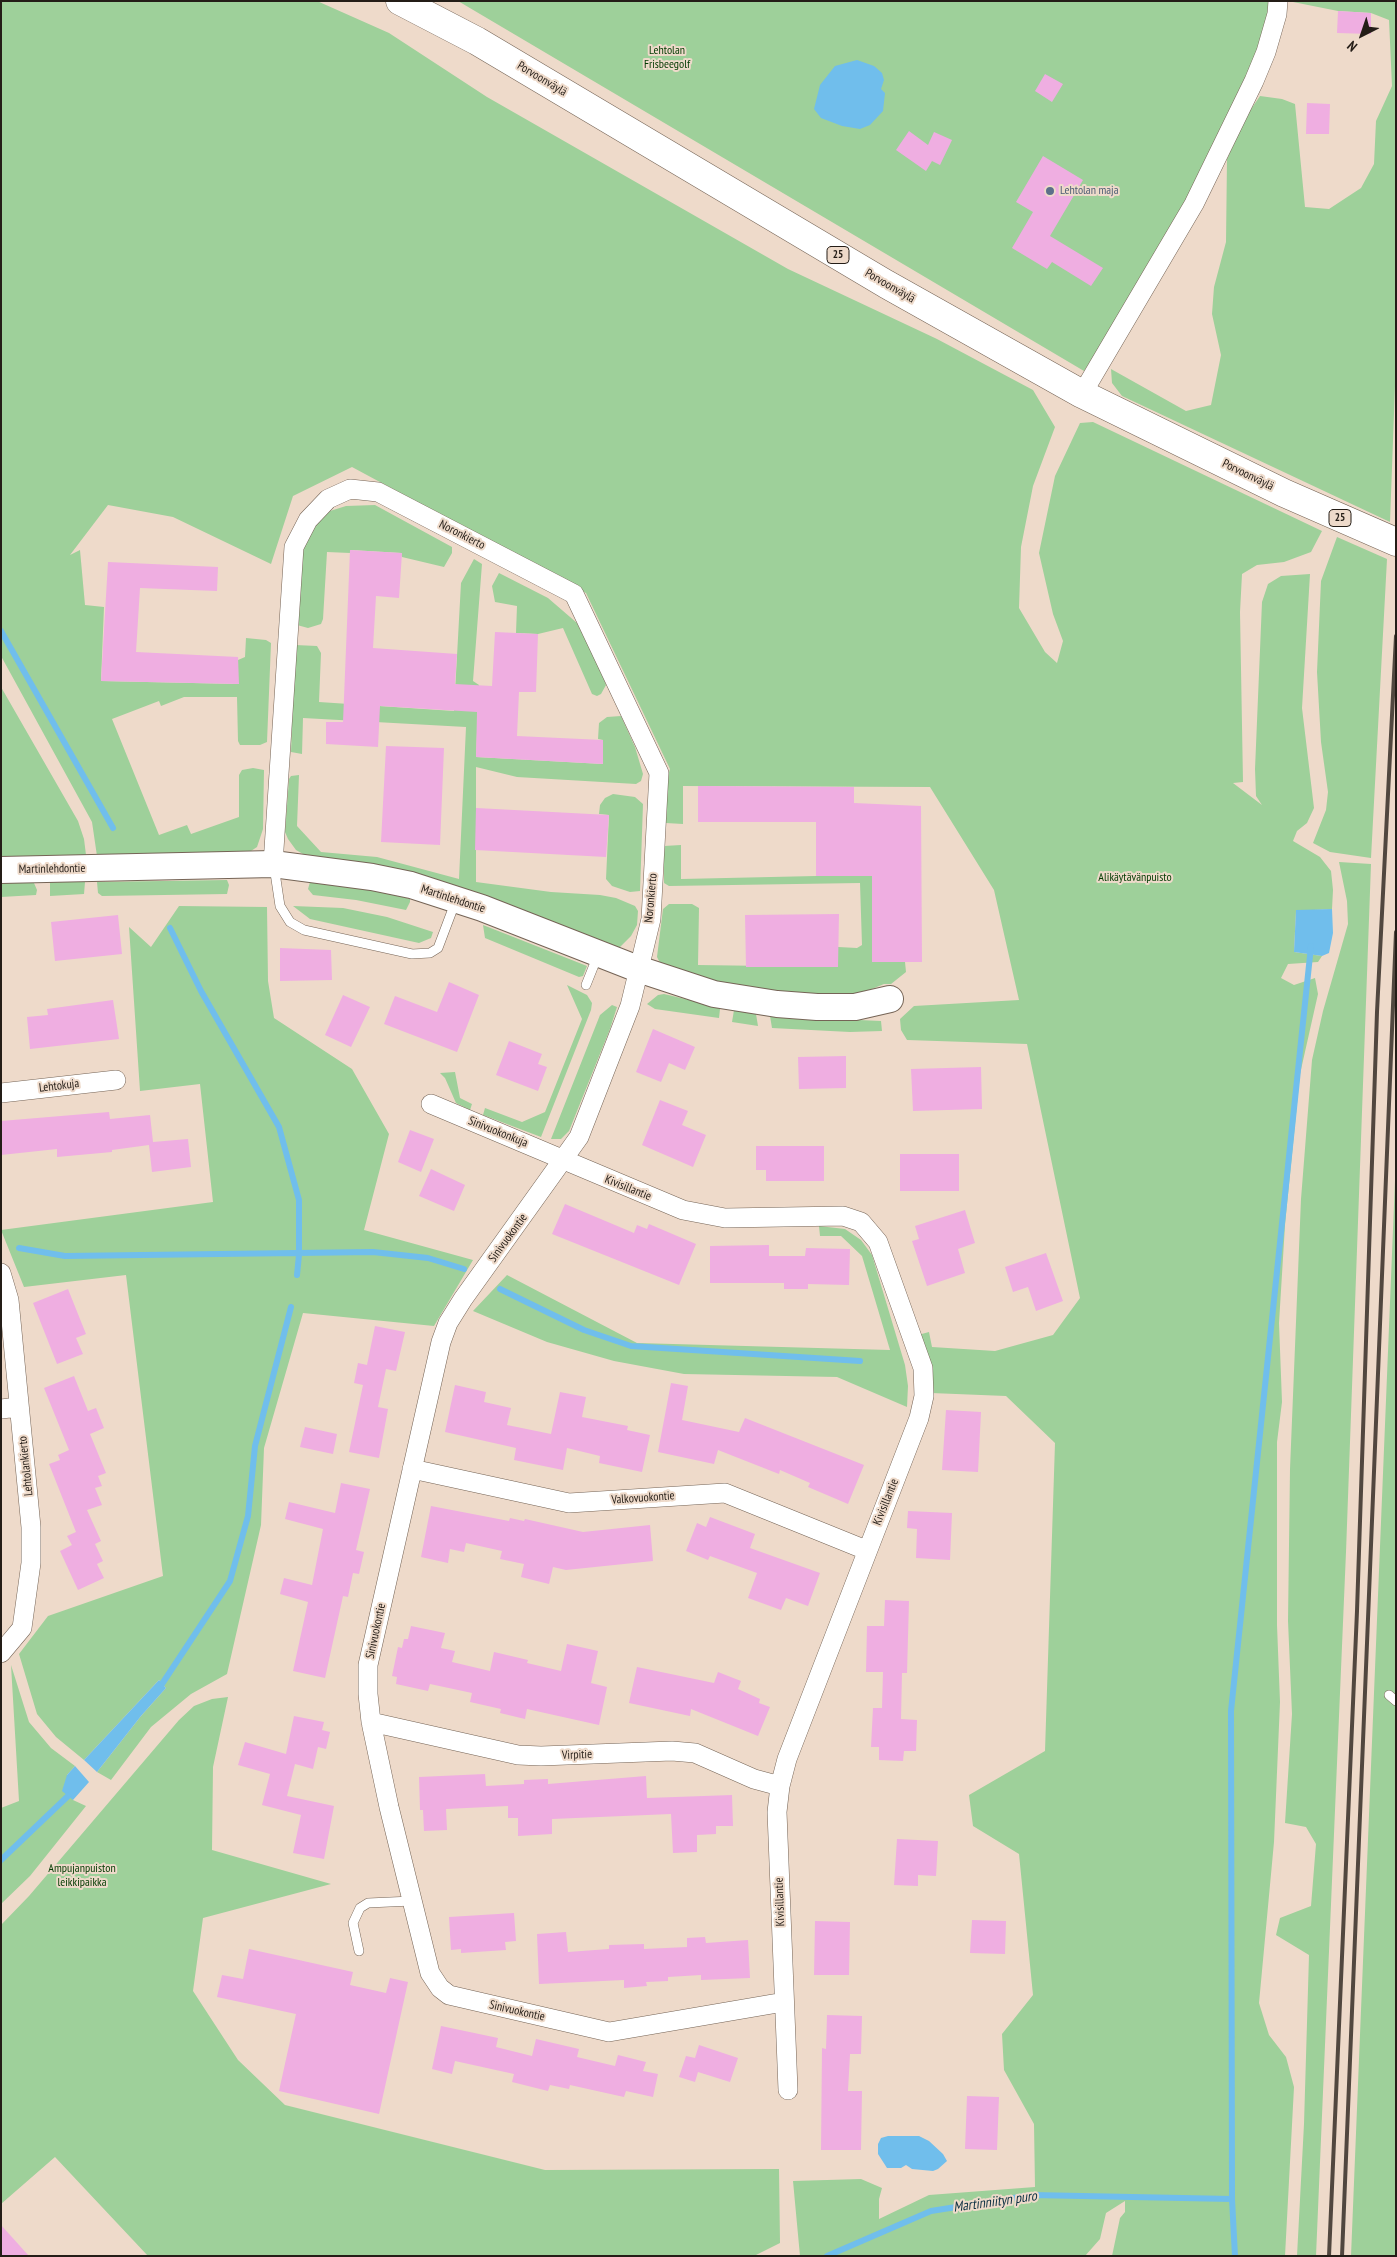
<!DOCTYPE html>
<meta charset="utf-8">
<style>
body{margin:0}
#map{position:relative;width:1397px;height:2257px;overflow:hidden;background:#eedaca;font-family:"PT Sans Narrow",sans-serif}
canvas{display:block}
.frame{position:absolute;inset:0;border:2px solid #241d17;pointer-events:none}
.north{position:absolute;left:1337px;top:10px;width:50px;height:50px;-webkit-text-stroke:4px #eedaca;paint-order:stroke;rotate:221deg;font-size:14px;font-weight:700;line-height:20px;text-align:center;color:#241d17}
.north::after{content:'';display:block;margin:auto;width:18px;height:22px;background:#241d17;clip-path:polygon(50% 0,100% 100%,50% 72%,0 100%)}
</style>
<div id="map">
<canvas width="1397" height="2257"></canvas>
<div class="frame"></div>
<div class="north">N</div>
</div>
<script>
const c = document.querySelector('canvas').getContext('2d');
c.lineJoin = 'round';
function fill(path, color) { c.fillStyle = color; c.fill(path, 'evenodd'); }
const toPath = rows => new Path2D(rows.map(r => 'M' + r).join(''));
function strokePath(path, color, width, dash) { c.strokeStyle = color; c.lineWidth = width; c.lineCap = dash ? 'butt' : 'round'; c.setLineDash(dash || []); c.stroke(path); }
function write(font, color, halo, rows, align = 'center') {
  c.font = font + ' "PT Sans Narrow",sans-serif'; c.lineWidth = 4; c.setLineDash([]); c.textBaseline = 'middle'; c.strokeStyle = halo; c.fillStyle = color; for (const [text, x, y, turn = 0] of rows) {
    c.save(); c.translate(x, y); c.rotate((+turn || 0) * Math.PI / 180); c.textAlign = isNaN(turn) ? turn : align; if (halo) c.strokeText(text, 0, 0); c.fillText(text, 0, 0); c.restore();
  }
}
fill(toPath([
 [1,1,317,1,389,33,487,97,788,269,937,339,1033,390,1055,427,1033,486,1021,547,1019,608,1045,652,1057,663,1063,641,1053,614,1039,553,1055,476,1080,423,1093,422,1322,531,1311,552,1284,562,1257,565,1242,574,1240,612,1243,782,1233,783,1262,805,1256,796,1255,769,1262,602,1268,584,1281,576,1310,574,1302,708,1314,808,1307,823,1297,831,1293,841,1320,857,1331,871,1333,890,1332,909,1296,911,1294,952,1322,956,1318,962,1288,964,1281,978,1294,985,1315,978,1318,994,1300,1074,1285,1225,1279,1323,1282,1402,1277,1442,1277,1625,1280,1702,1274,1842,1259,2003,1269,2035,1286,2057,1294,2087,1285,2256,1112,2256,1120,2218,1125,2212,1125,2201,1106,2213,1100,2239,1085,2256,800,2256,793,2181,861,2179,882,2188,879,2199,879,2219,929,2195,1035,2187,1034,2124,1004,2070,1002,2034,1033,1995,1019,1854,973,1826,969,1795,1045,1751,1055,1443,1006,1396,931,1393,918,1335,929,1332,932,1347,995,1351,1053,1335,1080,1298,1027,1044,907,1040,901,1030,900,1019,914,1006,1019,1000,994,890,930,787,683,786,683,824,666,823,667,779,670,769,586,593,352,467,293,496,271,564,173,517,108,505,70,555,80,550,85,605,104,607,101,681,237,684,238,660,245,657,246,638,266,640,271,643,267,742,260,745,240,745,238,741,237,697,184,697,161,706,159,701,112,719,159,835,187,825,191,834,239,817,239,775,242,770,253,768,264,770,263,829,257,847,251,851,97,856,92,822,1,656],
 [458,1,1273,1,1261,48,1194,204,1084,371],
 [1288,1,1396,1,1396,359,1390,522,1122,396,1112,383,1111,369,1186,411,1211,405,1221,355,1212,314,1214,287,1226,242,1227,159,1247,115,1260,96,1282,99,1295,104,1305,207,1329,209,1361,188,1374,164,1376,121,1392,86,1389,20,1371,13,1338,11],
 [375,505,452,547,452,553,444,567,402,557,401,553,351,550,350,553,327,552,323,619,321,624,308,628,297,625,302,547,320,519,330,511,346,506],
 [1337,537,1387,559,1371,858,1330,852,1313,843,1326,810,1328,792,1321,742,1317,672,1321,581],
 [474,559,482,564,473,681,479,685,476,757,603,764,603,740,598,739,599,723,607,717,621,716,635,747,643,774,641,781,636,784,517,777,476,767,476,882,551,892,600,895,616,898,635,906,638,911,637,925,631,936,620,947,614,948,380,866,303,854,296,850,288,839,285,832,289,779,291,776,299,775,297,826,321,852,377,857,459,879,466,727,303,718,302,754,291,752,295,645,317,646,321,653,319,702,454,711,461,583],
 [499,573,548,598,577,623,603,675,606,685,601,694,597,696,592,694,563,628,538,634,516,633,517,606,495,602,492,586],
 [1,687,78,821,84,839,86,855,1,857],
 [613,794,635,797,643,804,640,891,630,892,612,886,606,879,609,815,599,814,600,805,605,798],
 [872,813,872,962,905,962,906,972,891,984,884,984,850,998,730,987,664,967,659,961,657,957,663,909,669,904,692,904,699,908,698,965,838,967,838,947,857,948,862,945,860,883,669,886,664,883,664,846,681,845,681,879,816,876],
 [1339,862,1371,864,1346,1552,1316,2256,1297,2256,1304,2124,1309,1955,1276,1935,1280,1918,1311,1906,1316,1844,1306,1827,1285,1823,1292,1714,1288,1621,1290,1469,1301,1199,1312,1060,1323,1011,1348,924,1347,901],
 [227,880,229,885,227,894,102,896,98,893,97,882],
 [50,882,85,882,84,894,50,896],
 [310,882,377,890,410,899,410,902,406,910,356,900,313,895,308,889],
 [1,883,34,883,37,890,36,895,1,897],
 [179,906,267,907,268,981,274,1018,352,1069,389,1134,364,1230,473,1260,434,1326,303,1313,264,1448,261,1525,227,1674,191,1694,151,1727,111,1780,97,1772,141,1716,166,1688,159,1680,84,1760,56,1737,37,1714,19,1654,48,1616,163,1576,126,1275,24,1287,1,1230,213,1202,200,1084,140,1091,129,927,151,947],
 [293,906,343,908,387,917,433,932,431,938,419,943,310,919],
 [483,925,587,966,583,976,579,977,485,938],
 [567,985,587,995,592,1003,591,1010,541,1137,483,1115,485,1108,522,1122,545,1112,582,1019],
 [664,994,715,1006,720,1009,719,1018,655,1009,647,1004,658,995],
 [612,1005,617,1007,610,1029,569,1131,561,1139,551,1139,600,1015],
 [734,1010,756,1014,758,1026,732,1022],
 [770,1016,881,1021,882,1031,850,1032,772,1028],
 [455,1072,460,1098,472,1104,470,1110,456,1103,445,1078,440,1073],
 [1396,1156,1396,2256,1351,2256,1361,2010],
 [819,1226,845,1229,861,1240,872,1255,905,1365,908,1386,907,1407,837,1377,684,1374,614,1361,547,1342,473,1311,507,1275,637,1343,890,1350,862,1256,841,1236,820,1236],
 [11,1665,29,1722,51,1748,75,1766,67,1775,73,1800,86,1806,30,1876,1,1904,1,1808,19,1801],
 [228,1697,213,1767,212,1850,331,1884,203,1918,193,1991,238,2060,285,2105,545,2170,779,2169,780,2243,754,2256,148,2256,55,2157,1,2204,1,1925,29,1896,179,1720,194,1706,212,1699]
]), '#9ed09a');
fill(toPath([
 [857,60,874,66,882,73,884,80,881,89,885,93,883,111,870,125,860,129,842,126,821,118,814,109,820,85,835,66],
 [1332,909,1333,933,1329,953,1322,956,1294,952,1296,910],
 [159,1680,166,1688,141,1716,97,1772,84,1760],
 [75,1766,89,1782,73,1800,62,1791,67,1775],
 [888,2136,919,2136,929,2141,943,2154,947,2161,938,2169,933,2171,912,2169,906,2165,901,2168,887,2168,878,2154,878,2144,881,2138]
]), '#70beec');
strokePath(toPath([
 [1,631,113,828],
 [170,928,201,991,279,1127,299,1200,299,1255,297,1275],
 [19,1248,65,1256,373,1252,428,1258,464,1269],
 [500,1289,584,1330,631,1346,860,1361],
 [162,1684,230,1581,248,1516,255,1446,291,1307],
 [1,1860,68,1796],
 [827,2256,931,2211,1032,2195,1232,2199],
 [1235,2256,1232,2199,1231,1711,1311,946]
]), '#70beec', 6);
fill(toPath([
 [1338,11,1371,13,1371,34,1337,33],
 [1045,74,1063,84,1052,102,1035,91],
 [1307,103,1330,104,1329,134,1306,134],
 [909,131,928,145,934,132,952,140,940,165,932,161,926,171,896,150],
 [1043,156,1083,180,1050,236,1103,268,1091,286,1052,262,1047,269,1012,248,1033,212,1016,202],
 [350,550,402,553,399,598,376,596,373,648,457,654,455,684,492,686,495,632,538,634,536,692,519,692,517,736,603,740,603,764,476,757,477,712,380,706,378,747,326,744,326,722,343,722],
 [108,562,218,567,217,591,140,588,136,652,238,657,239,684,101,681],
 [386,746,444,748,440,845,381,842],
 [698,786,854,787,854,803,921,806,922,962,872,962,872,876,816,876,816,822,698,822],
 [476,808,609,815,606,857,475,850],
 [839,914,838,967,746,967,745,915],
 [118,915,122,954,55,961,51,922],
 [280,948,331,950,332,980,280,981],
 [449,982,479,995,457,1052,384,1024,395,996,437,1012],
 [343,995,370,1007,351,1047,325,1035],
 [113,1000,119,1039,30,1049,27,1017,48,1015,47,1009],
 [653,1029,695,1047,685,1070,669,1063,661,1082,636,1072],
 [509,1041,542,1054,538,1064,547,1067,538,1091,496,1075],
 [846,1056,846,1088,799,1089,798,1057],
 [981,1067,982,1109,913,1111,911,1069],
 [660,1100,688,1111,682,1125,706,1135,693,1167,642,1145],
 [109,1112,110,1119,150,1115,153,1142,188,1139,191,1167,152,1172,149,1145,112,1150,112,1152,57,1157,57,1149,1,1155,1,1121],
 [410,1130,434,1139,421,1172,398,1162],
 [756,1146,824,1146,824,1181,766,1181,766,1170,756,1170],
 [900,1154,959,1154,959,1191,900,1191],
 [431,1169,465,1185,454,1211,419,1196],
 [565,1204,634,1233,637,1225,647,1229,649,1224,696,1244,679,1285,552,1234],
 [965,1210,975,1243,958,1249,965,1273,927,1286,912,1241,919,1239,915,1226],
 [769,1245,769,1256,805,1256,806,1248,850,1249,849,1285,808,1284,808,1289,784,1289,784,1283,710,1283,710,1246],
 [1046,1253,1063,1301,1036,1311,1028,1287,1013,1292,1005,1267],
 [68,1289,86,1334,76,1338,83,1354,57,1364,33,1303],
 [375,1326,405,1332,396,1371,386,1369,378,1407,388,1409,379,1458,349,1452,363,1385,354,1383,358,1363,367,1365],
 [74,1376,88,1411,96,1408,104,1428,90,1434,106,1473,98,1476,102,1486,95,1488,102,1505,87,1510,101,1541,95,1544,103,1561,97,1564,104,1578,78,1590,60,1551,72,1545,67,1536,76,1532,49,1464,60,1460,58,1455,69,1450,44,1388],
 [671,1383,688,1386,682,1420,739,1432,745,1418,864,1465,848,1504,808,1487,810,1483,780,1470,779,1474,718,1450,714,1464,658,1452],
 [455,1385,486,1392,484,1402,511,1408,507,1425,551,1434,560,1392,586,1397,582,1417,628,1426,627,1430,650,1435,642,1472,599,1463,600,1456,567,1448,563,1470,514,1460,516,1448,445,1432],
 [946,1410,981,1412,978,1472,942,1470],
 [305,1427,337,1434,333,1454,300,1447],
 [341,1483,370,1489,356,1550,364,1552,359,1574,353,1573,348,1597,343,1596,325,1678,293,1671,308,1602,280,1594,284,1578,312,1585,323,1529,285,1519,289,1502,335,1513],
 [431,1506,509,1521,510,1518,524,1521,525,1519,583,1532,650,1525,653,1561,566,1570,553,1567,549,1584,521,1577,524,1564,500,1559,502,1551,466,1543,464,1552,450,1549,448,1563,421,1557],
 [908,1511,952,1513,950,1560,916,1558,917,1529,907,1528],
 [710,1517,755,1534,750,1548,820,1573,808,1606,786,1598,781,1610,748,1598,757,1573,710,1556,708,1560,686,1551,697,1523,706,1527],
 [885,1600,909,1601,907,1673,902,1673,901,1719,917,1720,916,1751,904,1751,903,1761,879,1760,879,1747,871,1747,873,1708,882,1708,883,1672,866,1672,867,1626,884,1626],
 [411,1626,445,1633,441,1648,455,1651,452,1662,490,1671,494,1652,528,1660,527,1663,561,1671,567,1644,598,1651,591,1683,607,1687,599,1725,527,1709,525,1719,500,1713,501,1709,470,1702,472,1693,430,1684,428,1691,396,1684,397,1677,392,1676,398,1647,402,1648,404,1639,408,1639],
 [637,1667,714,1683,718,1672,741,1681,738,1689,760,1699,759,1703,770,1707,758,1736,691,1709,690,1716,629,1703],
 [294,1716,324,1722,322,1730,330,1732,326,1749,318,1747,313,1769,295,1764,287,1796,334,1806,324,1859,293,1853,301,1815,262,1805,270,1774,238,1765,245,1742,286,1754],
 [485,1774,486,1786,524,1784,524,1780,548,1779,548,1784,646,1776,647,1798,732,1795,733,1826,716,1826,716,1834,697,1835,697,1852,673,1853,671,1814,552,1819,552,1834,518,1836,518,1818,508,1818,508,1806,446,1809,447,1830,424,1831,423,1810,420,1810,419,1777],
 [897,1839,938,1841,936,1876,918,1875,918,1886,894,1885],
 [514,1913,516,1941,505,1942,506,1950,461,1953,461,1949,451,1950,449,1917],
 [972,1920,1006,1921,1005,1954,970,1953],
 [815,1921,850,1922,849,1975,814,1975],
 [566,1932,568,1952,609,1949,609,1945,644,1944,644,1949,687,1947,687,1938,705,1937,706,1943,748,1940,750,1978,701,1980,701,1975,668,1977,668,1981,646,1982,647,1986,624,1988,624,1980,539,1984,537,1934],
 [249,1949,353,1972,350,1985,386,1993,390,1978,408,1982,379,2114,279,2091,296,2014,217,1997,222,1975,243,1979],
 [827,2015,862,2016,861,2054,850,2054,848,2091,862,2091,861,2150,821,2150,822,2048,826,2049],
 [441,2026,498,2038,496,2047,532,2056,536,2039,579,2049,577,2057,615,2066,618,2055,646,2062,643,2071,658,2074,653,2097,626,2091,624,2097,570,2085,569,2089,550,2085,548,2091,512,2082,514,2074,455,2061,452,2074,432,2069],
 [699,2045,738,2058,730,2082,698,2072,695,2082,679,2077,686,2056,695,2058],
 [967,2096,999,2097,997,2150,965,2149],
 [1,2225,29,2256,1,2256]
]), '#efaee1');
const lane = toPath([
 [274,866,280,906,290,922,304,930,412,954,430,953,438,948,455,903],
 [586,985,598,955],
 [1389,1695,1396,1701],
 [359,1951,353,1923,360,1908,368,1903,412,1901]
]);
const street = toPath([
 [1082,394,1194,204,1254,81,1266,52,1277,14,1278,1],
 [273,864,294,547,308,520,328,499,350,489,378,492,574,594,659,773,651,919,630,1006,579,1137,463,1299,448,1323,441,1342,368,1665,368,1694,371,1722,389,1807,430,1973,440,1988,449,1995,609,2032,784,2002],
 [1,1093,116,1080],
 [431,1104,683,1210,725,1218,843,1216,861,1222,878,1242,923,1368,924,1396,919,1418,787,1759,780,1786,777,1812,788,2090],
 [1,1273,9,1300,31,1527,31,1563,22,1628,1,1653],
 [1,1409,19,1407],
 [412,1469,569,1503,725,1493,866,1550],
 [371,1722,518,1755,541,1756,672,1751,695,1753,754,1779,780,1786]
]);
const secondary = toPath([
 [1,870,273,864,372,877,411,885,482,908,638,969,714,994,777,1004,817,1007,855,1007,890,999]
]);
const highway = toPath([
 [400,1,477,41,886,284,1082,394,1284,493,1396,542]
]);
strokePath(lane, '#756456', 10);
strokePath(street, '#756456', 20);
strokePath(secondary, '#756456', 28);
strokePath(highway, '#756456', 29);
strokePath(lane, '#fff', 9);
strokePath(street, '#fff', 19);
strokePath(secondary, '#fff', 26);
strokePath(highway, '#fff', 28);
strokePath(toPath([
 [1329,2256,1357,1611,1377,1012,1396,636],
 [1342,2256,1396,932]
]), '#51473f', 4);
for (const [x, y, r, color] of [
 [1050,191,5,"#5c6f8a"]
]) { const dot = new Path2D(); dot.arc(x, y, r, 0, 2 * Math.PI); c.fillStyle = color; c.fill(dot); strokePath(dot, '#eedaca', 2); }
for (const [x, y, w] of [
 [838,255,22],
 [1340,518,22]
]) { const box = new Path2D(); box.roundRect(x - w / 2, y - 8.5, w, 17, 4); c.fillStyle = '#eedaca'; c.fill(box); strokePath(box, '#241d17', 1); }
write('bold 11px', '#241d17', null, [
 ["25",838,255],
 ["25",1340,518]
]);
write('12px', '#003a00', '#eedaca', [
 ["Lehtolan",667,51],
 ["Frisbeegolf",667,65],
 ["Alikäytävänpuisto",1135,878],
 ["Ampujanpuiston",82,1869],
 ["leikkipaikka",82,1883]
]);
write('12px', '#241d17', '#eedaca', [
 ["Porvoonväylä",542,79,31],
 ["Porvoonväylä",890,286,30],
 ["Porvoonväylä",1248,475,26],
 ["Noronkierto",462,535,27],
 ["Martinlehdontie",52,869,-1],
 ["Noronkierto",651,898,-85],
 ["Martinlehdontie",453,899,18],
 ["Lehtokuja",59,1086,-7],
 ["Sinivuokonkuja",498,1132,22],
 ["Kivisillantie",628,1188,22],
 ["Sinivuokontie",508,1238,-54],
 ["Lehtolankierto",26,1466,-96],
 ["Valkovuokontie",643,1498,-4],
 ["Kivisillantie",886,1502,-68],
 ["Sinivuokontie",376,1631,-78],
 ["Virpitie",577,1755,-2],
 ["Kivisillantie",780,1902,-92],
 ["Sinivuokontie",517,2011,13]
]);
write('12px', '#4e5e75', '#eedaca', [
 ["Lehtolan maja",1060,191]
], 'left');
write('italic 14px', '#0b2f42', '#eedaca', [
 ["Martinniityn puro",995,2202,-8]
]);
</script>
